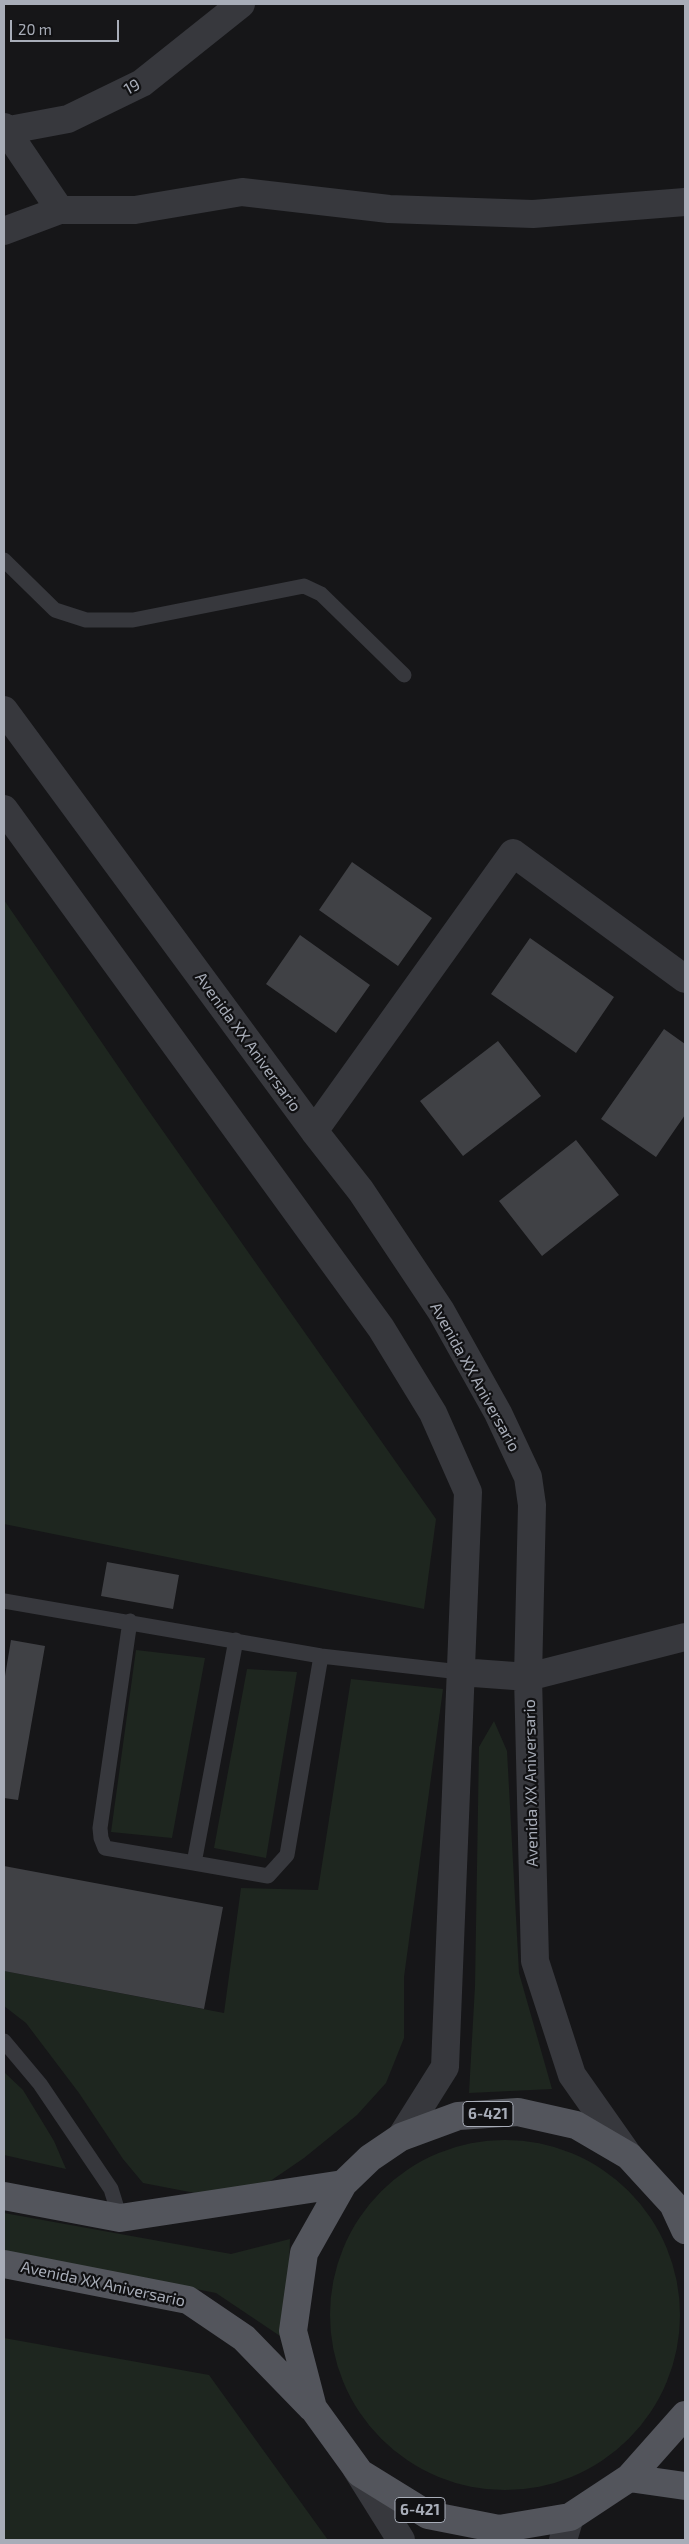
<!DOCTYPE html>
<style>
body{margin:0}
#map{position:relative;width:689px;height:2544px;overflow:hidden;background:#161618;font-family:"Exo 2",sans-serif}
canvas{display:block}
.frame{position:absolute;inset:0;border:5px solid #a8adb8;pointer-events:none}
.scale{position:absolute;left:10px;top:20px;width:109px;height:22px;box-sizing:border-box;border:2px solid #a8adb8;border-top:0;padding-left:6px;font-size:15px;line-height:18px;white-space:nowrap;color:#a8adb8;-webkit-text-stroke:4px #111113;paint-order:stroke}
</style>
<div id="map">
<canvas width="689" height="2544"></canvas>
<div class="frame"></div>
<div class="scale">20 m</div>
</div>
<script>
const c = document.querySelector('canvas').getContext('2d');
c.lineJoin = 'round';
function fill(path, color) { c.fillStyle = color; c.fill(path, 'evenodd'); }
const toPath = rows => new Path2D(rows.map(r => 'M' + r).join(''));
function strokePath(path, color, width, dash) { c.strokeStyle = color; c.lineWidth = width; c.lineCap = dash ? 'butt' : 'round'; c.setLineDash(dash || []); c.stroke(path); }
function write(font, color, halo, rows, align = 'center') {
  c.font = font + ' "Exo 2",sans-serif'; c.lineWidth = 4.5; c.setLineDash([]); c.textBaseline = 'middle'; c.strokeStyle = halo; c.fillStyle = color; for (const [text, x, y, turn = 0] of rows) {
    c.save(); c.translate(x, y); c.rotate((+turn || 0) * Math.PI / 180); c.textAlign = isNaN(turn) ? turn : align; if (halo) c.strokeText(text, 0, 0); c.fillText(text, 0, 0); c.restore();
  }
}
fill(toPath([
 [4,900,146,1107,436,1519,424,1609,4,1524],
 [136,1650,205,1658,172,1838,111,1832],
 [247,1669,297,1672,266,1858,214,1848],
 [351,1679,443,1689,404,1977,404,2038,386,2083,357,2115,304,2158,263,2186,195,2193,143,2183,123,2159,79,2093,26,2023,4,2006,4,1971,224,2013,241,1888,318,1890],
 [494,1721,507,1751,519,1973,552,2089,469,2093,475,1986,479,1747],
 [4,2072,23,2090,54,2141,66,2169,4,2155],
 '330 2315a175 175 0 1 1 350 0a175 175 0 1 1-350 0Z',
 [4,2213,231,2254,290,2239,286,2340,216,2293,4,2251],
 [4,2338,209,2375,328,2540,4,2540]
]), '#1e261f');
fill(toPath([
 [352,862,432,918,398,966,319,910],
 [300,935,370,985,336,1033,266,984],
 [530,938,614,997,576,1053,491,994],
 [664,1029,685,1044,685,1115,656,1157,601,1119],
 [498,1041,541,1096,463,1156,420,1101],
 [576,1140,619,1195,542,1256,499,1201],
 [107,1562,179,1575,173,1609,101,1596],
 [11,1640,45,1646,18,1800,4,1798,4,1682],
 [4,1866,223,1907,204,2009,4,1971]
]), '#404145');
strokePath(toPath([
 [4,560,55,610,86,620,133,620,304,586,321,594,404,675],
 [4,1601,321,1656,460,1672],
 [130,1621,100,1828,101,1838,105,1848,194,1863],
 [236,1640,194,1863,268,1876,287,1855,321,1656],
 [4,2041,40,2084,111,2189,120,2218]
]), '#37383d', 15);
strokePath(toPath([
 [4,127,60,210],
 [4,131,68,119,142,83,241,4],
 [4,231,60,210,135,210,242,192,389,209,533,214,685,202],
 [4,710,314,1131,361,1191,441,1311,498,1413,528,1477,532,1505,528,1677,535,1961,572,2075,629,2156],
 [4,809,381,1328,433,1413,468,1492,445,2067,401,2137],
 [314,1131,513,853,685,979],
 [460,1672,528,1677,685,1637],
 [356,2468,401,2540],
 [563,2540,570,2517]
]), '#37383d', 28);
strokePath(toPath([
 [4,2196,120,2218,343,2184],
 [685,2230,673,2204,629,2156,576,2125,518,2112,458,2116,401,2137,370,2158,343,2184,304,2253,293,2331,313,2408,360,2473,428,2515,499,2529,570,2517,629,2478,685,2415],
 [4,2264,188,2300,244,2338,312,2408],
 [629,2478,685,2486]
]), '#53555c', 28);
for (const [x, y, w] of [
 [488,2114,50],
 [420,2510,50]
]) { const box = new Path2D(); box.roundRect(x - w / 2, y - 12.5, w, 25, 4); c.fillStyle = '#111113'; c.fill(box); strokePath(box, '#a8adb8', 1); }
write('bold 15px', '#a8adb8', null, [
 ["6-421",488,2114],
 ["6-421",420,2510]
]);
write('16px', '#a8adb8', '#111113', [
 ["19",132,87,-28],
 ["Avenida XX Aniversario",248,1042,54],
 ["Avenida XX Aniversario",475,1377,61],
 ["Avenida XX Aniversario",531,1783,-91],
 ["Avenida XX Aniversario",103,2284,12]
]);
</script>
